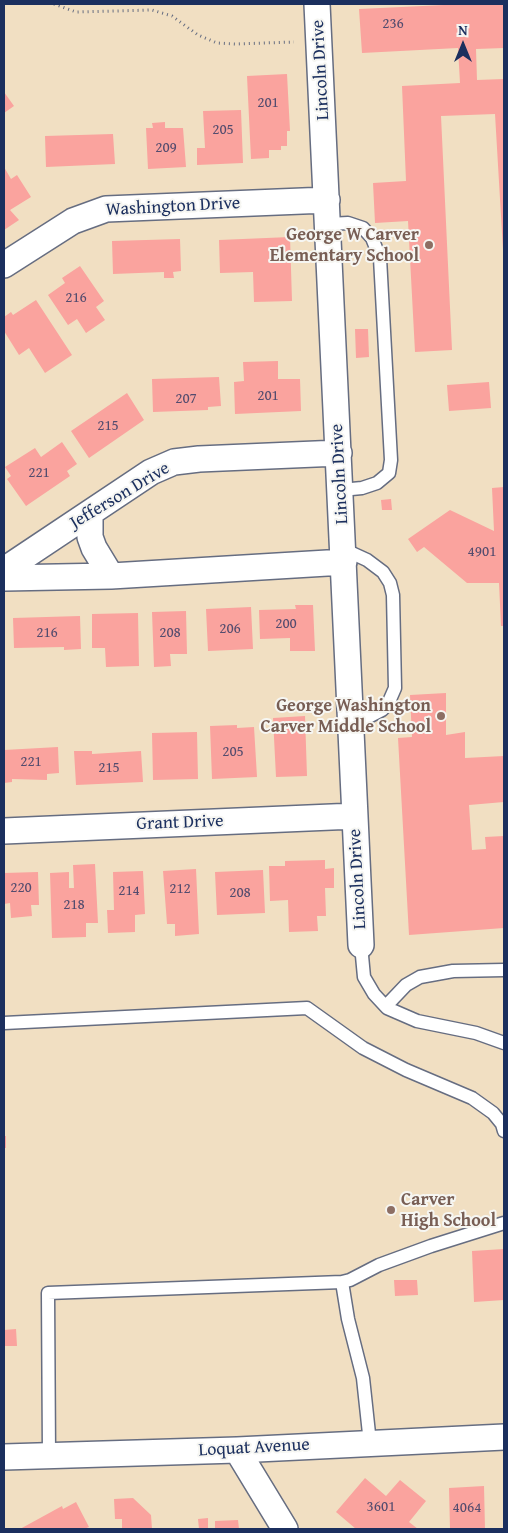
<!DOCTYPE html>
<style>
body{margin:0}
#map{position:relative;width:508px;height:1533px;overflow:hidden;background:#f1dfc2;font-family:"Gentium Book Plus",serif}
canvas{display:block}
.frame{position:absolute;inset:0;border:5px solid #1b2f5e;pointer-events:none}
.north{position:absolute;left:438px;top:20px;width:50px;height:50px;-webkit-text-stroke:4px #f6f6f2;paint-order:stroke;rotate:0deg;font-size:14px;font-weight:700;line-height:20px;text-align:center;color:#1b2f5e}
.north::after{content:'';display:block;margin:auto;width:18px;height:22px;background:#1b2f5e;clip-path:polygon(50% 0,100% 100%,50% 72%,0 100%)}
</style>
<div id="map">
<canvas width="508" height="1533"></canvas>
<div class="frame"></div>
<div class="north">N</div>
</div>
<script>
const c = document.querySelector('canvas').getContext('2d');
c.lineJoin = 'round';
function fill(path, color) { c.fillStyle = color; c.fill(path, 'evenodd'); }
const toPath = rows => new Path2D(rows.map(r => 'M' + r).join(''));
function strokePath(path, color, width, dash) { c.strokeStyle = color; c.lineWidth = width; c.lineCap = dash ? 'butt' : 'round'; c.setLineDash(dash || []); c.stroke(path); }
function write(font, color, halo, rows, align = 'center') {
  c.font = font + ' "Gentium Book Plus",serif'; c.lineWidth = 4; c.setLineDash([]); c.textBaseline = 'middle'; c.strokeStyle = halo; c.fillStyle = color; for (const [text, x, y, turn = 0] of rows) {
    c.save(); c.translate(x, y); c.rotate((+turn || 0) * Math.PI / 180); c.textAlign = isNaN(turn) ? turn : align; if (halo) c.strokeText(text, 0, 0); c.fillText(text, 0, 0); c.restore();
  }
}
fill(toPath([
 [465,4,504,4,504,48,476,49,477,80,504,79,504,267,495,114,441,116,452,350,415,352,408,221,375,223,373,183,406,181,402,86,460,83,458,48,362,53,359,9],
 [287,74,290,131,287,131,287,146,281,146,281,150,269,150,269,158,251,159,247,76],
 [4,92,14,106,4,113],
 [241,110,243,163,197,165,197,148,205,148,203,111],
 [165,122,165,128,183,128,186,167,148,169,146,128,153,128,152,123],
 [113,134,115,164,46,167,45,136],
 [4,167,11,179,17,175,31,197,10,210,19,220,4,230],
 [290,237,292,301,254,302,253,272,220,273,219,240],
 [180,239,181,271,173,272,174,278,164,278,164,272,113,274,112,241],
 [80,266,104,301,96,307,105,320,86,333,77,319,68,325,48,295,65,283,62,278],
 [36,300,72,355,45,373,29,348,19,355,4,331,4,317,11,312,13,315],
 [355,329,368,329,369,357,356,358],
 [278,361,278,379,300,379,301,411,235,414,234,382,244,381,243,362],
 [219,377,221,406,208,407,208,410,153,412,152,379],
 [489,382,491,408,449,411,447,385],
 [127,393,144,420,89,458,71,431],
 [62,442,77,464,67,471,70,476,26,506,7,479,11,476,5,467,35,448,41,457],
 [504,487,504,626,501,626,499,583,467,583,424,547,417,552,408,539,450,510,494,531,492,488],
 [391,499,392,510,382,510,381,500],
 [295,605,313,605,315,651,290,651,290,638,260,639,259,610,296,609],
 [251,607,253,649,208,651,206,609],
 [186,611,187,654,170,654,171,666,154,667,152,612],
 [138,613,139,666,106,667,105,648,92,648,92,614],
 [80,616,81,649,64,650,64,647,14,648,13,618],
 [446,693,446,735,465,732,465,758,504,756,504,802,469,805,472,850,486,849,485,837,504,836,504,928,409,935,398,738,412,737,410,695],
 [305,716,307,776,276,777,273,718],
 [237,725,237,728,254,727,257,777,212,779,210,726],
 [197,732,198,779,153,780,152,733],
 [58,747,59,773,47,774,47,780,12,779,12,782,4,783,4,750],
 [74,751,92,751,92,754,141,751,143,782,76,785],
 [325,860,325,869,334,868,334,888,325,888,326,916,317,916,318,931,289,932,288,900,270,901,269,866,285,866,285,861],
 [95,864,98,923,86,923,86,937,52,938,50,873,69,872,69,888,74,888,73,865],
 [196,869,199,934,175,936,175,924,167,924,163,871],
 [263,870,265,913,217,915,215,872],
 [143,871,145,914,135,915,135,932,108,933,107,910,114,910,113,872],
 [38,872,39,905,31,905,32,916,11,918,10,903,4,904,4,873],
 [4,1136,6,1136,6,1148,4,1148],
 [504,1249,504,1300,474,1302,472,1251],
 [394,1280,417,1280,418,1295,395,1296],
 [16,1329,17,1346,4,1346,4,1330],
 [365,1478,386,1496,400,1480,426,1501,409,1522,418,1529,356,1529,336,1512],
 [484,1486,485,1529,450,1529,449,1488],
 [133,1498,151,1515,152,1529,122,1529,122,1519,115,1519,114,1499],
 [76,1502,89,1527,84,1529,20,1529,62,1506,63,1509],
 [208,1518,208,1529,199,1529,198,1519],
 [238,1520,239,1529,215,1529,215,1521]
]), '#faa39e');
const service = toPath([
 [329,224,348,223,363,228,372,238,380,258,391,460,389,473,377,483,362,488,341,490],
 [343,549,367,560,383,572,390,583,393,595,395,688,388,704,382,710,351,726],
 [361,945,364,977,374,994,387,1008,417,1021,476,1033,504,1043],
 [386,1006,406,985,420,977,453,971,504,970],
 [4,1023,307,1008,363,1048,406,1070,472,1098,493,1113,502,1124,504,1131],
 [342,1282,350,1280,379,1265,431,1246,504,1223],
 [49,1456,48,1293,342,1282,348,1319,363,1378,370,1443]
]);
const minor = toPath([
 [317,4,361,945],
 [4,265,73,221,106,209,327,200],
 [90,514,90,537,94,548,111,576],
 [4,570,151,472,174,462,199,459,339,453],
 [4,578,111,576,344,562],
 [4,831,355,816],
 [237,1450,285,1529],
 [4,1457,237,1450,504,1437]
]);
strokePath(service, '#666d81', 15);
strokePath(minor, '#666d81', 28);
strokePath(toPath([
 [54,4,76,12,152,10,172,16,198,35,217,43,236,44,294,42]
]), '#666d81', 3, [1, 4]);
strokePath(service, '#fff', 12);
strokePath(minor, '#fff', 25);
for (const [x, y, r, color] of [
 [429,245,5,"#8d6e63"],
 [441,716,5,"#8d6e63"],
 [391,1210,5,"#8d6e63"]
]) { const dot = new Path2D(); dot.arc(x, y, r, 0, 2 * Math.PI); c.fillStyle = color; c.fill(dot); strokePath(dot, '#f6f6f2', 2); }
write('15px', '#534c6e', null, [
 ["236",393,24],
 ["201",268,103],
 ["205",223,130],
 ["209",166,148],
 ["216",76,298],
 ["201",268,396],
 ["207",186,399],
 ["215",108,426],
 ["221",39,473],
 ["4901",482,552],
 ["200",286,624],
 ["206",230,629],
 ["216",47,633],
 ["208",170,633],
 ["205",233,752],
 ["221",31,762],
 ["215",109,768],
 ["220",21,888],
 ["212",180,889],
 ["214",129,891],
 ["208",240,893],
 ["218",74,905],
 ["3601",381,1507],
 ["4064",467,1508]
]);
write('18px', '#1b2f5e', '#f6f6f2', [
 ["Lincoln Drive",321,70,-93],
 ["Washington Drive",173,207,-3],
 ["Lincoln Drive",340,474,-93],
 ["Jefferson Drive",120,496,-31],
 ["Grant Drive",180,823,-2],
 ["Lincoln Drive",358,879,-93],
 ["Loquat Avenue",254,1448,-3]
]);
write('bold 18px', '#785e54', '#f6f6f2', [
 ["George W Carver",419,235],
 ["Elementary School",419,256],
 ["George Washington",431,706],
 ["Carver Middle School",431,727],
 ["Carver",401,1200,"left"],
 ["High School",401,1221,"left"]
], 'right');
</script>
